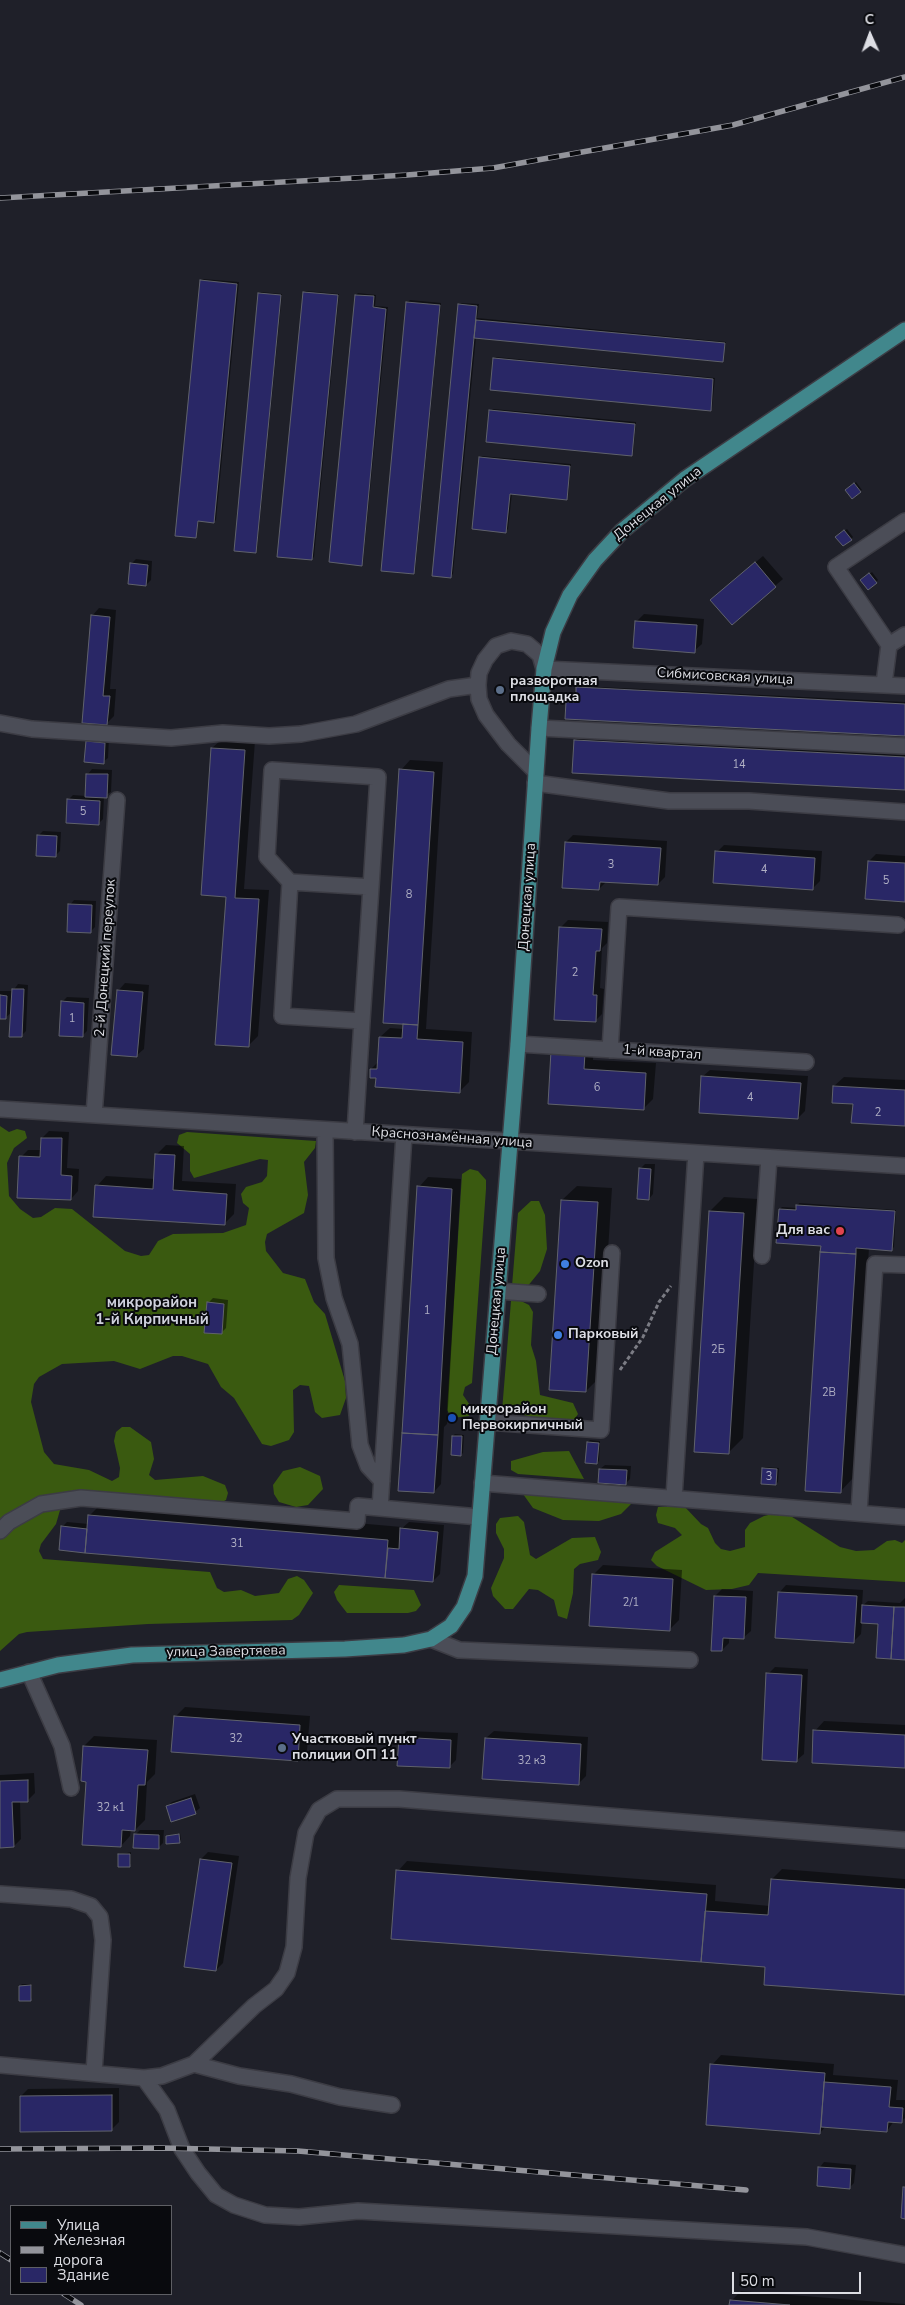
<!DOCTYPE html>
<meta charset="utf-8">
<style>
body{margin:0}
#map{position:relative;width:905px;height:2305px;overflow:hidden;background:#1f2029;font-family:"Nunito Sans",sans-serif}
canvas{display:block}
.legend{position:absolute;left:10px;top:2205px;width:162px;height:90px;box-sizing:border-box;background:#090a0e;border:1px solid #5e5f64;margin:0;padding:6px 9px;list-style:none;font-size:15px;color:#dddee4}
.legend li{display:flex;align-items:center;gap:10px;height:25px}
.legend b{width:25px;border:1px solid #5e5f64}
.north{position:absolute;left:845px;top:10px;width:50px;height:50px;-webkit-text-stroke:4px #090a0e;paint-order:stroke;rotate:358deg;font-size:14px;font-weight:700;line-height:20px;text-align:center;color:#dddee4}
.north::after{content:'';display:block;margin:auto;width:18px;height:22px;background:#dddee4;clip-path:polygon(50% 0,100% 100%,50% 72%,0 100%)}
.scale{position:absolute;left:732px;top:2272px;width:129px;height:22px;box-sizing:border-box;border:2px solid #dddee4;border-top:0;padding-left:6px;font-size:15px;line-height:18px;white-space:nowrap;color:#dddee4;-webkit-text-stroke:4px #090a0e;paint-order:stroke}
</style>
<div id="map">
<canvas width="905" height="2305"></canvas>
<ul class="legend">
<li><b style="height:6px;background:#41878c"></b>Улица</li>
<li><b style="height:6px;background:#93949b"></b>Железная дорога</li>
<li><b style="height:14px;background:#292766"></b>Здание</li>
</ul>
<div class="north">С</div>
<div class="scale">50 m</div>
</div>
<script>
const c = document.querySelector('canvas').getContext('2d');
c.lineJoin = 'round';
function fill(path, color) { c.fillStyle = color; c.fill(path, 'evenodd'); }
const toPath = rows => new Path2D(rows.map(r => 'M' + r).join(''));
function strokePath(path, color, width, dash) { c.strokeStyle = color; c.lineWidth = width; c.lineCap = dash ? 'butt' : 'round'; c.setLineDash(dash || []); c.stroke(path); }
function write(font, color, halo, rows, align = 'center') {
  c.font = font + ' "Nunito Sans",sans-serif'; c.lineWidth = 4; c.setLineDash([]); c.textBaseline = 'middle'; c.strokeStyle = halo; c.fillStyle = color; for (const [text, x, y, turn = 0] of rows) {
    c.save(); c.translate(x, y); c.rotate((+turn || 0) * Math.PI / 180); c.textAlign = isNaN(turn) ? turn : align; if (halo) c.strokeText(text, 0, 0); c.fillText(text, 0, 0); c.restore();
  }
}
fill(toPath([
 [0,1126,9,1132,17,1129,25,1131,27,1138,14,1148,7,1163,9,1196,20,1209,33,1218,41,1217,55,1208,72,1209,125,1251,141,1256,149,1255,158,1241,173,1234,223,1233,246,1225,249,1208,243,1203,241,1194,246,1187,262,1182,267,1176,268,1160,260,1159,194,1178,190,1171,190,1154,177,1143,179,1135,187,1132,316,1141,315,1148,304,1162,308,1195,304,1213,267,1234,265,1242,266,1251,283,1273,305,1279,314,1302,325,1314,345,1381,346,1398,340,1415,322,1418,315,1412,309,1386,300,1385,293,1390,294,1432,289,1440,271,1446,262,1444,234,1398,221,1387,208,1364,182,1356,173,1356,140,1369,114,1361,62,1364,39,1377,34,1384,31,1402,44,1452,54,1464,89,1470,112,1481,119,1477,120,1468,114,1441,116,1432,122,1427,130,1427,151,1442,154,1459,149,1475,155,1480,203,1476,225,1485,228,1493,226,1500,218,1504,63,1500,56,1524,41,1544,39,1551,43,1559,210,1572,217,1588,224,1592,241,1590,255,1596,279,1593,288,1579,297,1576,304,1580,313,1593,299,1615,292,1620,148,1624,27,1632,19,1634,0,1651],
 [470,1169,478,1171,486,1180,486,1189,472,1383,465,1387,463,1395,472,1408,469,1416,452,1418,447,1410,462,1174],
 [531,1201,539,1201,545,1215,547,1249,540,1271,527,1287,512,1286,518,1213],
 [511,1301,521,1301,529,1305,533,1312,531,1345,536,1361,540,1395,573,1403,578,1414,573,1422,559,1422,502,1411],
 [569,1451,584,1479,518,1474,511,1470,511,1461,543,1452],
 [300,1467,320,1476,323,1489,308,1505,296,1507,279,1502,274,1494,273,1485,283,1471],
 [523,1494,633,1502,621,1514,599,1521,563,1520,533,1508],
 [676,1506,684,1506,701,1524,708,1528,715,1543,721,1549,730,1551,745,1547,745,1530,750,1523,764,1516,773,1514,789,1515,840,1547,856,1551,874,1550,887,1541,895,1540,902,1543,905,1540,905,1582,758,1573,749,1585,732,1589,706,1590,657,1566,651,1560,655,1552,682,1535,675,1528,658,1523,656,1515,658,1507],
 [518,1516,524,1522,530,1555,536,1559,572,1538,595,1537,601,1552,598,1560,580,1564,574,1569,573,1593,567,1619,558,1616,554,1600,538,1590,529,1589,513,1609,505,1609,493,1596,491,1588,504,1558,504,1549,496,1533,496,1524,500,1518],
 [339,1585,414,1590,421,1605,416,1611,408,1613,347,1613,337,1600,334,1592]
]), '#3a5a10');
fill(toPath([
 [203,279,239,282,216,520,214,522,199,520,196,537,201,281],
 [306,291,339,294,314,557,312,559,304,293],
 [261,292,282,294,257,549,255,551,259,294],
 [358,293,376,295,375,306,388,307,363,562,361,564,356,295],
 [410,300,441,303,415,571,413,573,408,302],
 [461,303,479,304,477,318,726,342,722,361,476,337,453,574,451,576,459,305],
 [496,357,715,378,712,408,710,410,494,359],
 [493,409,636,422,633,453,631,455,491,411],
 [482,456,571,464,568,496,566,498,512,493,508,529,506,531,480,458],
 [856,482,862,490,860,491,847,490],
 [847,529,853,537,851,539,837,537],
 [763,556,783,579,732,623,719,593],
 [136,559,152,561,151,580,146,585,131,564],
 [872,572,878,580,876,582,864,579],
 [99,608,116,610,110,689,116,689,114,716,107,723,83,721,92,616],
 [644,614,704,619,702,644,694,651,636,622],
 [580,686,905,702,905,735,567,702,569,700,577,701],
 [92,737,109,738,108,758,103,762,87,742],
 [222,739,255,741,244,889,269,890,258,1036,248,1046,227,896,212,748],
 [577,739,905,755,905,789,575,741],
 [410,760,443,762,426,1029,472,1032,469,1082,460,1091,377,1077,371,1069,378,1062,380,1037,390,1028,404,1029,401,770],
 [92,769,112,770,111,792,104,796,103,819,98,824,68,800,73,795,86,796,88,774],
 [43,831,61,832,60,851,55,856,38,836],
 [573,835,667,841,665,877,658,884,607,881,599,889,566,842],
 [724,845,822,851,820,881,813,888,717,852],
 [876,854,905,856,905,901,869,861],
 [74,900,96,901,95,927,90,932,70,905],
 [568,920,608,922,607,943,602,948,600,988,604,989,602,1014,595,1021,561,927],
 [125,983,149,985,144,1049,136,1056,118,991],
 [18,984,28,985,26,1031,21,1036,12,1012,5,1018,0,1018,0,991,13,991],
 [67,997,89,998,87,1031,82,1036,62,1002],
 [594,1044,593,1060,656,1063,653,1099,644,1108,553,1052],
 [710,1070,808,1076,805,1111,798,1118,702,1077],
 [844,1077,905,1080,905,1125,854,1103,834,1086],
 [49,1131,69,1132,67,1168,79,1169,78,1191,71,1199,21,1157,28,1150,42,1150,42,1138],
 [166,1145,184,1146,182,1181,236,1184,234,1214,224,1224,97,1186,106,1176,155,1179,156,1155],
 [645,1164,655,1164,653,1194,649,1199,641,1168],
 [428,1177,461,1179,447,1424,444,1427,441,1484,434,1492,419,1187],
 [577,1186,612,1188,600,1377,586,1391,562,1200],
 [724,1197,758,1199,743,1438,729,1452,710,1211],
 [799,1203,896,1210,894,1247,892,1249,869,1248,854,1477,840,1492,822,1245,780,1209,782,1207,797,1208],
 [213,1298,228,1300,226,1328,221,1333,208,1303],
 [455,1434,464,1435,463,1453,461,1455,453,1436],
 [590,1440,600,1441,599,1461,597,1463,588,1442],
 [605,1465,631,1466,630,1479,625,1484,600,1469],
 [765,1467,779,1468,778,1482,776,1484,763,1469],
 [104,1501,402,1527,401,1529,409,1522,444,1525,440,1574,433,1581,60,1549,62,1527,67,1522,89,1524,89,1516],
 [603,1565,682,1570,679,1620,669,1630,593,1575],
 [786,1585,863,1590,862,1606,868,1601,900,1603,905,1598,905,1658,879,1623,862,1622,861,1634,854,1641,779,1593],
 [722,1589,753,1591,751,1631,743,1638,729,1637,729,1643,722,1650,715,1596],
 [775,1667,808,1669,804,1754,796,1761,768,1674],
 [185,1707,310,1716,307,1750,297,1760,175,1717],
 [824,1721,905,1725,905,1767,815,1731],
 [407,1731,458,1733,456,1760,449,1767,400,1738],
 [494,1731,588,1737,586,1776,578,1784,486,1738],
 [94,1736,157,1740,155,1774,147,1782,145,1820,135,1830,131,1829,130,1836,121,1846,88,1781,84,1746],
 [34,1773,35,1793,28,1800,20,1801,21,1839,14,1846,0,1846,0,1775],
 [195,1794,200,1808,195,1812,167,1807,172,1802],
 [140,1830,164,1830,163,1843,159,1847,135,1835],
 [180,1833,181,1840,179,1842,167,1836],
 [131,1852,131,1864,129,1865,119,1855],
 [208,1852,239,1856,223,1963,216,1970,201,1859],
 [407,1861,716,1885,715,1901,770,1906,772,1879,782,1869,905,1879,905,1994,767,1966,398,1871],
 [22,1984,32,1984,32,1998,30,2000,20,1986],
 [721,2055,834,2064,833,2075,898,2080,896,2100,905,2100,905,2118,901,2122,894,2121,887,2131,826,2126,820,2133,712,2065],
 [119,2088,119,2122,112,2129,21,2096,28,2089],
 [824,2162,856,2165,854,2183,850,2187,820,2167],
 [741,2291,905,2304,905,2305,731,2305,731,2301]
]), '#0007');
const building = toPath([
 [200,280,237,284,214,523,198,521,196,538,175,536,200,280],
 [303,292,338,295,312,560,277,557,303,292],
 [258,293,281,295,256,553,234,551,258,293],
 [355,295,374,296,373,307,386,309,362,566,329,562,355,295],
 [406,302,440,305,414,574,381,571,406,302],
 [458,304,477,306,451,578,432,576,458,304],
 [476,320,725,343,723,362,474,338,476,320],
 [493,358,713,379,711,411,490,390,493,358],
 [489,410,635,424,632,456,486,442,489,410],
 [479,457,570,466,567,500,510,494,506,533,472,529,479,457],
 [854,483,861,492,852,499,845,490,854,483],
 [844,530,852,540,843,546,835,537,844,530],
 [755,562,776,587,732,625,710,600,755,562],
 [130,563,148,565,146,586,128,584,130,563],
 [869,573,877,583,868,590,860,580,869,573],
 [91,615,110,617,103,696,110,696,107,725,82,723,91,615],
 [635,621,697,625,695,653,633,648,635,621],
 [576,687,905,704,905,736,565,719,566,702,576,702,576,687],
 [574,740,905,757,905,790,572,773,574,740],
 [86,741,105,743,104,764,84,762,86,741],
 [211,748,245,750,235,898,259,899,249,1047,215,1045,226,897,201,895,211,748],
 [399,769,434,772,418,1025,383,1023,399,769],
 [86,774,108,774,107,798,85,797,86,774],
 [67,799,100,801,99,825,66,823,67,799],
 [37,835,57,836,56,857,36,856,37,835],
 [565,842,661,848,658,885,600,882,599,890,562,888,565,842],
 [715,851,815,858,813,890,713,883,715,851],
 [868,861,905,863,905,902,865,899,868,861],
 [68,904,92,905,91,933,67,932,68,904],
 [559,927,602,929,600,951,596,951,593,995,597,995,596,1022,554,1020,559,927],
 [12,989,24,989,22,1037,9,1037,12,989],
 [117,990,143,992,137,1057,111,1055,117,990],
 [0,995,7,996,6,1019,0,1019,0,995],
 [61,1001,84,1003,83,1037,59,1036,61,1001],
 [403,1024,418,1025,417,1039,463,1042,460,1093,375,1087,376,1078,370,1078,370,1069,377,1069,379,1037,402,1038,403,1024],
 [551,1051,585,1053,584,1069,646,1073,644,1110,548,1104,551,1051],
 [701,1076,801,1083,798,1119,699,1113,701,1076],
 [833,1086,905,1090,905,1126,851,1123,853,1104,832,1103,833,1086],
 [41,1138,62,1138,61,1175,72,1176,71,1200,17,1198,19,1156,40,1157,41,1138],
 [155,1154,175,1155,173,1190,227,1194,225,1225,93,1217,95,1185,153,1189,155,1154],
 [639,1168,651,1169,649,1200,637,1199,639,1168],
 [417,1186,452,1189,438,1435,402,1433,417,1186],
 [561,1200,598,1202,586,1392,549,1390,561,1200],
 [796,1205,895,1211,892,1251,856,1248,856,1254,820,1252,821,1246,776,1243,779,1209,796,1210,796,1205],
 [709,1211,744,1213,729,1454,694,1452,709,1211],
 [820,1252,856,1254,841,1493,805,1491,820,1252],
 [207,1302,224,1304,222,1334,204,1333,207,1302],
 [402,1433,438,1435,434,1493,398,1491,402,1433],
 [452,1436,462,1436,461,1456,451,1455,452,1436],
 [587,1442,599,1443,597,1464,585,1463,587,1442],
 [762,1468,777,1469,776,1485,761,1484,762,1468],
 [599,1469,627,1470,626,1485,598,1483,599,1469],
 [88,1515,388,1540,385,1578,85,1553,88,1515],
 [61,1526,87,1529,85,1553,59,1550,61,1526],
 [400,1528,438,1532,433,1582,385,1578,388,1548,399,1549,400,1528],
 [592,1574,673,1579,670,1631,589,1626,592,1574],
 [778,1592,857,1596,854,1643,775,1638,778,1592],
 [714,1596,746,1597,744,1639,723,1638,722,1651,711,1651,714,1596],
 [862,1605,894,1607,891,1659,876,1658,878,1624,861,1623,862,1605],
 [894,1607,905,1607,905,1660,891,1659,894,1607],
 [766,1673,802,1675,797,1762,762,1760,766,1673],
 [174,1716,300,1725,298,1761,171,1752,174,1716],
 [813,1730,905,1735,905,1768,812,1763,813,1730],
 [399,1737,451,1740,450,1768,397,1766,399,1737],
 [485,1738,581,1744,579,1785,482,1779,485,1738],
 [83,1746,148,1750,145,1785,138,1785,135,1831,122,1830,121,1847,82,1845,86,1782,81,1781,83,1746],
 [28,1780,28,1802,12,1802,14,1847,0,1848,0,1781,28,1780],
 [191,1798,196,1814,171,1822,166,1806,191,1798],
 [134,1834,159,1835,159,1849,133,1848,134,1834],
 [179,1834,180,1843,166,1844,166,1836,179,1834],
 [118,1854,130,1854,130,1867,118,1867,118,1854],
 [200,1859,232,1863,216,1971,184,1967,200,1859],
 [396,1870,707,1894,701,1962,391,1939,396,1870],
 [771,1879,905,1889,905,1995,764,1985,765,1967,701,1962,705,1911,768,1915,771,1879],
 [31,1985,31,2001,19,2001,19,1986,31,1985],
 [710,2064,825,2073,820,2134,706,2125,710,2064],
 [824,2082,891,2087,889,2107,903,2108,902,2123,888,2122,887,2132,821,2127,824,2082],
 [112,2095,112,2131,20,2132,20,2096,112,2095],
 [818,2167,851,2169,850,2189,817,2186,818,2167],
 [903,2187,905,2187,905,2219,901,2218,903,2187],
 [730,2300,790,2305,729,2305,730,2300]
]);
fill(building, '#292766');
strokePath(building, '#60626c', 1);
const minor = toPath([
 [889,645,836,567,905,521],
 [884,684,889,645,905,635],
 [478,685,479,673,485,660,496,646,511,641,527,644,540,655,544,669,905,686],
 [0,723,32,729,171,738,223,733,269,736,301,734,356,724,449,689,478,685,479,699,486,715,508,744,536,772],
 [539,728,905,746],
 [272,770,378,777,371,887,290,882,267,857,272,770],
 [535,783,669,801,749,801,905,812],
 [290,882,282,1016,362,1021,355,1132],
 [362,1021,371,887],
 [518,1044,806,1062],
 [610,1050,619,907,898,925],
 [0,1109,905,1166],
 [94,1115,117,800],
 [325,1130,326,1258,334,1298,350,1344,360,1445,368,1466,382,1481],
 [762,1256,769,1158],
 [498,1291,538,1294],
 [487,1422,601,1430,612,1253],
 [482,1483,905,1517],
 [674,1497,696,1153],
 [380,1508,404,1135],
 [859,1512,875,1264,905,1265],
 [0,1531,9,1522,41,1504,81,1498,357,1521,358,1506,479,1517],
 [431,1639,459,1650,690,1660],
 [29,1672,62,1746,71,1788],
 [0,1894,71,1899,91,1906,100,1917,103,1940,94,2072],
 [194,2064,239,2076,291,2084,340,2097,392,2105],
 [0,2065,144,2078,162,2076,194,2064,254,2006,276,1989,287,1973,294,1947,298,1878,306,1833,319,1810,337,1799,399,1799,905,1840],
 [144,2078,167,2110,182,2149,198,2173,216,2195,234,2205,265,2215,299,2217,358,2211,807,2237,905,2255]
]);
const major = toPath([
 [0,1680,58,1665,132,1655,345,1649,404,1645,431,1639,451,1626,464,1607,475,1576,518,1044,539,728,544,669,553,632,570,595,595,560,622,531,685,479,905,330]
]);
strokePath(minor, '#3c3c44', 18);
strokePath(major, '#3c3c44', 18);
strokePath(toPath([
 [620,1370,643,1337,659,1302,671,1286]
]), '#7b7c84', 3, [4, 2.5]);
strokePath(minor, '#4b4d57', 15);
strokePath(major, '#41878c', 15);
const rail = toPath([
 [0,198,407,175,493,168,733,125,905,77],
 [0,2149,161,2148,298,2151,746,2190],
 [0,2253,11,2260],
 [64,2294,81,2305]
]);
strokePath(rail, '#93949b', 5.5);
strokePath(rail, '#090a0e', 4, [11]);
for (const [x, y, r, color] of [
 [500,690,5,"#5c6f8a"],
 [840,1231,5,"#e0444e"],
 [565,1264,5,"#3f7fe0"],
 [558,1335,5,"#3f7fe0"],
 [452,1418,5,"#1a4fb4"],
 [282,1748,5,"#5c6f8a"]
]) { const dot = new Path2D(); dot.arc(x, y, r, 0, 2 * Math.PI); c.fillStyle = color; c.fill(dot); strokePath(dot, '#090a0e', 2); }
write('11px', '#b0b0c4', null, [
 ["14",739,765],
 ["5",83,812],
 ["3",611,865],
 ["4",764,870],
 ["5",886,881],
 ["8",409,895],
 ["2",575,973],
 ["1",72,1019],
 ["6",597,1088],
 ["4",750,1098],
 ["2",878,1113],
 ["1",427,1311],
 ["2Б",718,1350],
 ["2В",829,1393],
 ["3",769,1477],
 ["31",237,1544],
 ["2/1",631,1603],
 ["32",236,1739],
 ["32 к3",532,1761],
 ["32 к1",111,1808]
]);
write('14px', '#dddee4', '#090a0e', [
 ["Донецкая улица",658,504,-39],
 ["Сибмисовская улица",725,677,3],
 ["Донецкая улица",528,897,-86],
 ["2-й Донецкий переулок",106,958,-86],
 ["1-й квартал",662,1053,4],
 ["Краснознамённая улица",452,1138,4],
 ["Донецкая улица",497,1301,-85],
 ["улица Завертяева",226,1652,-1]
]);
write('bold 14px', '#dddee4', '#090a0e', [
 ["разворотная",510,682],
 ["площадка",510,698],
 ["Для вас",830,1231,"right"],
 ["Ozon",575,1264],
 ["Парковый",568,1335],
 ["микрорайон",462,1410],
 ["Первокирпичный",462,1426],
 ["Участковый пункт",292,1740],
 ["полиции ОП 11",292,1756]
], 'left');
write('bold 15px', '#cfd1dd', '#090a0e', [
 ["микрорайон",152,1303],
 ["1-й Кирпичный",152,1320]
]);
</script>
